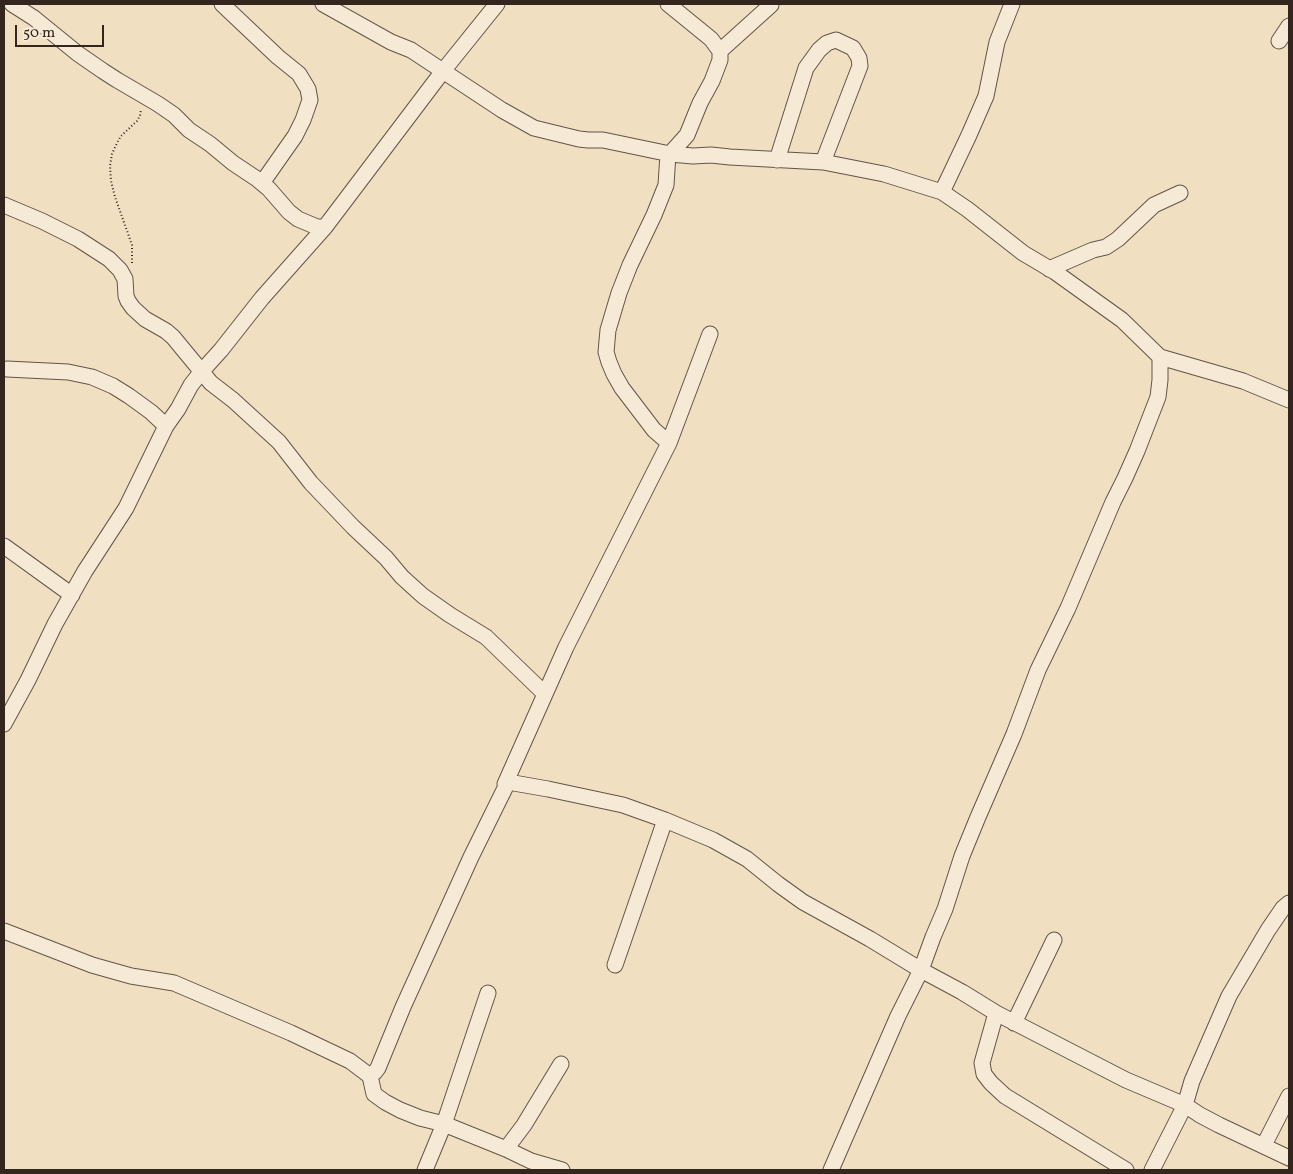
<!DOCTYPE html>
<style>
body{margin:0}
#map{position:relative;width:1293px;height:1174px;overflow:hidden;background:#f1dfc2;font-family:Vollkorn,serif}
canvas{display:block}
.frame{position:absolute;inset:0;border:5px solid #34251e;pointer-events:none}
.scale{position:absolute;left:15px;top:25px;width:89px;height:22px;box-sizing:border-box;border:2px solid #34251e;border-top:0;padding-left:6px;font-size:15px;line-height:18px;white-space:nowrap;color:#34251e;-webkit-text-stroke:4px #f6ead7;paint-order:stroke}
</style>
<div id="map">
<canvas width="1293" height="1174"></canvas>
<div class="frame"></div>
<div class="scale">50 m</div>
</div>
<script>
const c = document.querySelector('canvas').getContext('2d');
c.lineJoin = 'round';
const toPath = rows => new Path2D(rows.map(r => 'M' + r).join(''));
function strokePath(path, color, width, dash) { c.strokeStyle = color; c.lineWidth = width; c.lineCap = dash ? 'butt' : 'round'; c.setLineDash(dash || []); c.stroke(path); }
const minor = toPath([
 [12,4,34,18,77,53,103,71,117,80,158,104,174,115,189,130,210,144,233,163,257,179,269,189,289,212,298,219,317,227,325,227],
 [222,4,278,57,299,74,308,89,310,100,303,120,295,136,262,183],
 [323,4,391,42,411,50,502,110,534,128,579,139,588,140,603,140,670,154,693,156,711,155,730,157,823,162,884,174,942,192,967,209,1023,253,1055,272,1122,320,1160,357,1243,381,1289,400],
 [668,4,711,39,720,51,720,60,712,81,700,103,687,135,670,154],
 [1279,41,1289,26],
 [720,51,771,5],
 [777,160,806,68,819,50,827,43,836,40,853,48,859,58,860,66,823,162],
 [942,192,969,135,986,96,997,42,1012,4],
 [4,205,42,221,78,239,109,259,120,270,125,279,126,296,128,301,133,308,145,319,166,331,173,337,211,383,233,400,279,442,311,483,353,527,386,558,402,577,423,596,450,615,486,637,545,694],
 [1049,269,1093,250,1106,247,1118,239,1154,205,1180,193],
 [7,369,68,372,92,377,113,386,129,396,151,412,166,426],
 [669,443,710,334],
 [4,546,72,595],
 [4,724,28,680,55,624,85,571,126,508,166,426,178,409,191,385,202,371,221,350,262,298,325,227,443,71,497,4],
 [508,782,505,784,566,647,669,443,654,430,622,388,614,374,609,362,606,352,608,330,619,293,630,265,654,215,666,185,668,154],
 [4,931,92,965,131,976,174,983,291,1033,350,1061,370,1076,375,1072,378,1068,403,1007,471,857,508,782,548,789,623,805,665,820,713,840,747,859,778,884,803,902,870,939,921,970,962,992,996,1013,1126,1080,1185,1105,1200,1115,1219,1125,1289,1158],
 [615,965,665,820],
 [996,1013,982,1063,984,1074,991,1083,1005,1096,1126,1170],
 [1014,1023,1054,940],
 [370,1076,374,1094,385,1102,400,1110,420,1118,444,1124,506,1149,531,1161,562,1170],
 [1264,1145,1289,1096],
 [506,1149,524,1125,561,1064],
 [425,1170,444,1124,488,993],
 [831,1170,898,1016,921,970,933,937,945,909,962,856,978,817,1014,734,1038,670,1068,608,1113,502,1125,478,1137,451,1158,397,1160,380,1160,357],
 [1152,1170,1185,1105,1192,1081,1229,996,1268,930,1283,908,1289,903]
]);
strokePath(minor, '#635447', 17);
strokePath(toPath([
 [132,263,132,245,115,197,111,181,110,166,112,154,117,143,121,136,137,121,140,116,141,109]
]), '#34251e', 2, [1, 2.5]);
strokePath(minor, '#f6ead7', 15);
</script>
